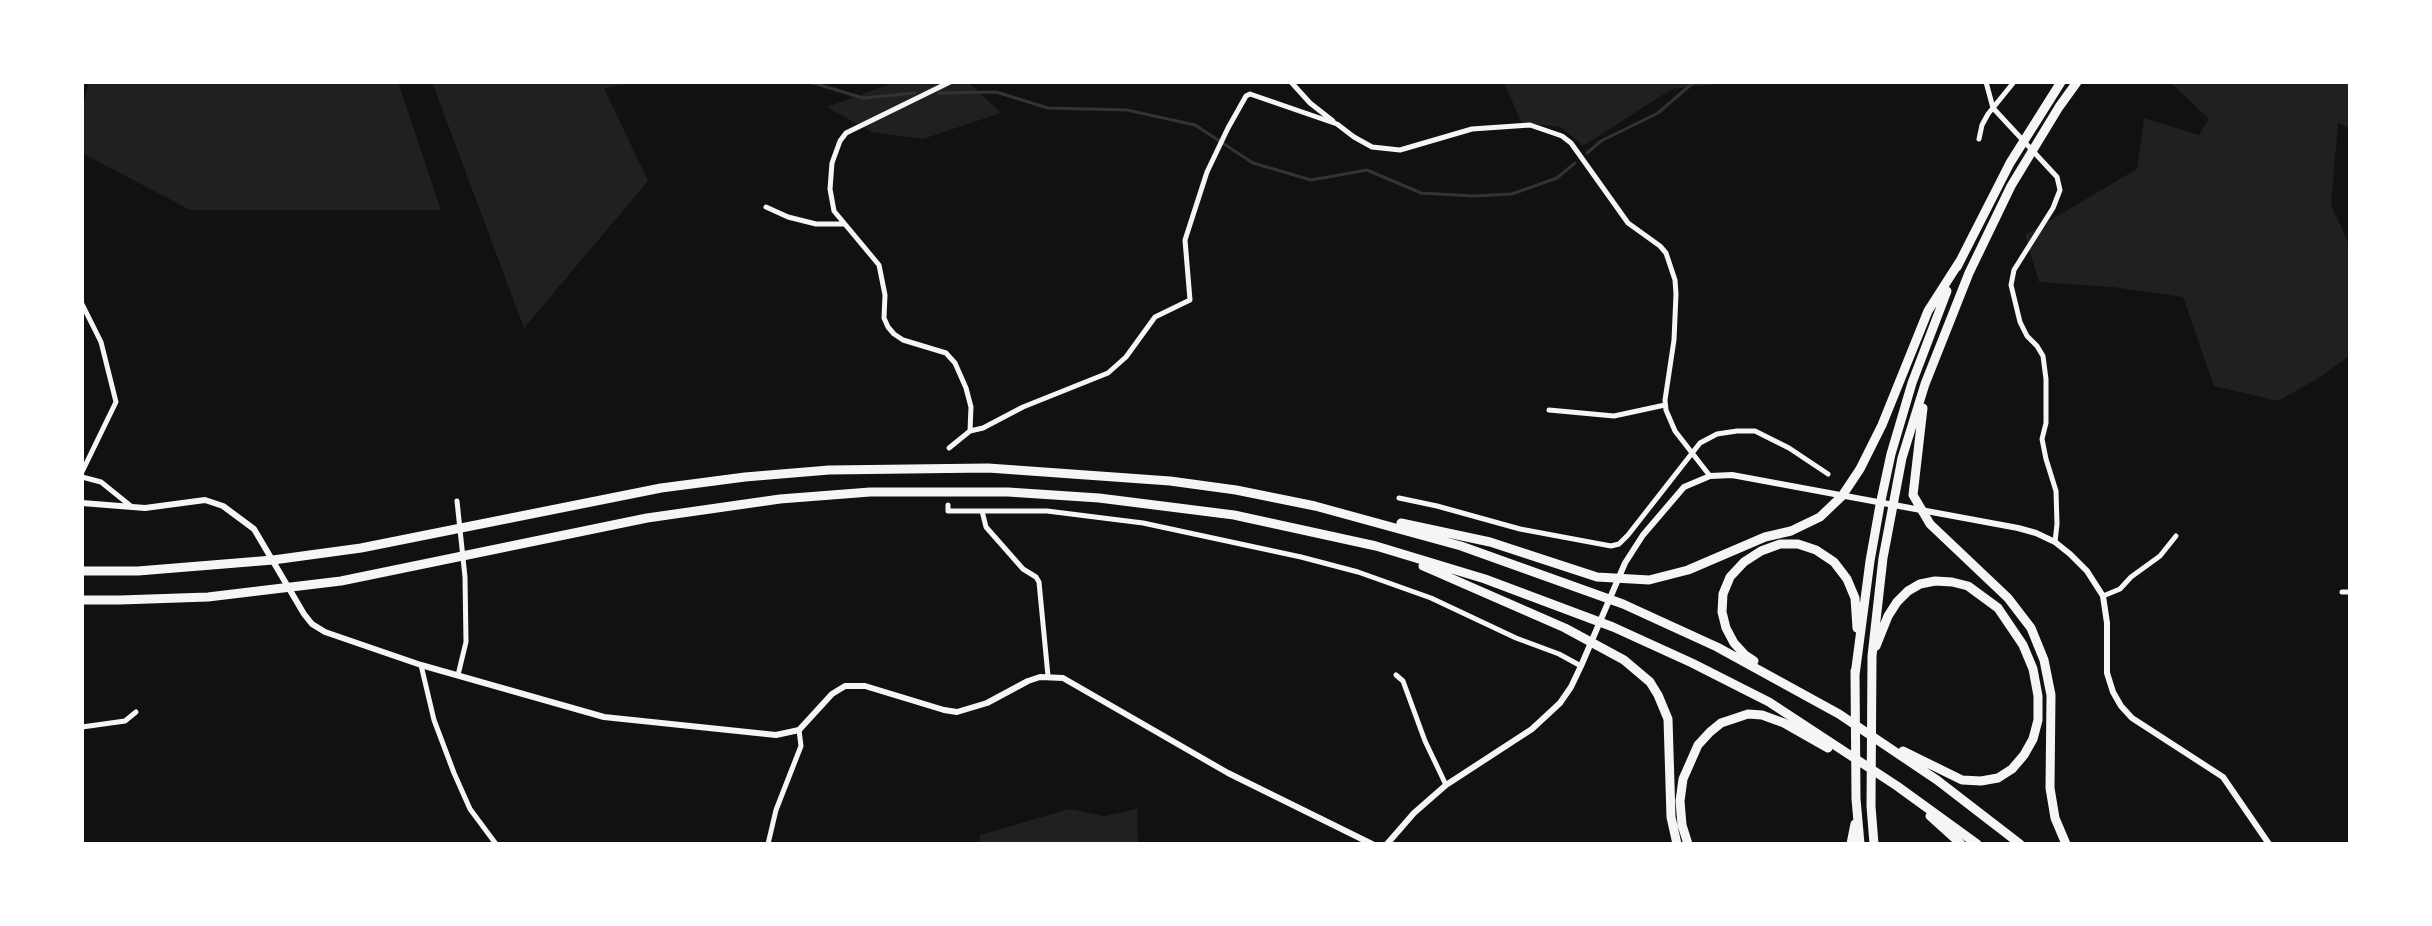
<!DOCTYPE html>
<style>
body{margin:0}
#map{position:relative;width:2432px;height:926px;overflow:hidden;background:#111;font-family:"Varela Round",sans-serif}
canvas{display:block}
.frame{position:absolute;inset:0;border:84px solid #fff;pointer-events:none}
</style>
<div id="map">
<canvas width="2432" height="926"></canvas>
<div class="frame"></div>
</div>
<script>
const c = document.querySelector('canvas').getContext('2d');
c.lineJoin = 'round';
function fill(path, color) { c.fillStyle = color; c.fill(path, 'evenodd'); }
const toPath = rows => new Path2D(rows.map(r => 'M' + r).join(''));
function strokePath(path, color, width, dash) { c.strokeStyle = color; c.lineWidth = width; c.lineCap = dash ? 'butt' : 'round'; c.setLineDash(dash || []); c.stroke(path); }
fill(toPath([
 [89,82,398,82,441,210,190,210,82,153,82,110],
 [432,82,641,82,604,88,648,181,524,328],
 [896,82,968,82,1001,113,923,139,872,132,827,107],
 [1504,82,1736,82,1672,89,1583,146,1561,127,1521,122],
 [2170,82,2350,82,2350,128,2338,123,2331,205,2350,246,2350,355,2322,376,2278,401,2214,386,2183,297,2112,287,2039,282,2025,235,2137,169,2144,118,2199,135,2209,119],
 [1069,809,1104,816,1137,809,1138,844,980,844,980,835]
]), '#202020');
strokePath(toPath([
 [810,82,863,98,915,93],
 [939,93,996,92,1048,108,1127,110,1195,125,1253,163,1311,180,1367,170,1421,193,1474,196,1512,194,1557,178,1575,163],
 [1587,153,1601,141,1658,113,1694,82]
]), '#333', 3);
strokePath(toPath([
 [1291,82,1310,103,1333,121],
 [1986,82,1993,108,2057,177,2060,190,2053,208,2014,270,2011,285,2020,322,2027,336,2037,346,2043,356,2046,379,2046,423,2042,439,2046,459,2056,491,2057,524,2055,542],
 [1979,139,1982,125,1988,114,2014,82],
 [766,207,788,217,816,224,843,224],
 [82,304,101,342,116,402,82,472],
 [1549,410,1614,416,1665,405],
 [970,431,983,428,1023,407,1108,373,1126,357,1155,317,1190,300,1185,240,1207,172,1228,128,1246,96,1250,94,1337,124,1354,137,1372,147,1400,150,1472,129,1530,125,1562,136,1571,143,1628,223,1660,246,1666,253,1675,280,1676,294,1674,340,1665,400,1666,410,1675,431,1710,476],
 [949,448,970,431,971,407,966,388,955,363,946,353,903,340,894,334,888,327,884,318,885,295,879,265,834,211,830,189,832,163,840,141,846,133,950,82],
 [82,477,101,482,132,507],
 [1399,498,1437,506,1520,529,1611,546,1619,544,1628,535,1700,443,1717,434,1737,431,1755,431,1789,448,1828,474],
 [457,501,465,577,466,642,458,675],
 [948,505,948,511,1047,511,1143,523,1301,557,1358,572,1431,598,1516,638,1559,654,1581,666],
 [982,511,986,527,1023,569,1036,577,1039,582,1048,676],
 [2342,592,2350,592],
 [2103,596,2120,589,2131,577,2160,556,2176,536],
 [421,665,434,720,454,773,470,809,496,844],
 [1396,675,1403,681,1425,741,1446,785],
 [82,727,125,721,136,712],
 [768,844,776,810,801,746,799,730]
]), '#f5f5f5', 5);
strokePath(toPath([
 [82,503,145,508,205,500,223,506,254,529,304,614,312,624,325,632,421,665,604,717,776,735,799,730,832,694,845,686,865,686,944,710,957,712,987,703,1028,681,1040,677,1063,678,1228,773,1372,844],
 [1387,844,1414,813,1446,785,1532,729,1560,703,1571,687,1581,666,1625,563,1643,535,1684,487,1710,476,1732,475,2018,528,2036,533,2055,542,2070,554,2087,571,2103,596,2107,623,2107,673,2113,692,2121,706,2132,718,2223,777,2269,844]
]), '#f5f5f5', 6);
strokePath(toPath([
 [1957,267,2010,163,2061,82],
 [1923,408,1913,495,1930,524,2008,598,2031,628,2044,660,2051,695,2050,788,2055,818,2066,844],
 [1401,523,1490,542,1597,577,1649,580,1688,570,1765,537,1791,531,1820,517,1842,496,1860,469,1882,425,1928,311,1960,261],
 [1423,566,1565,628,1624,660,1650,682,1658,695,1668,719,1671,817,1677,844],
 [82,571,138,571,273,560,361,548,661,488,745,477,829,470,988,468,1170,481,1236,490,1315,506,1461,546,1623,604,1717,647,1839,714,1937,780,2020,844],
 [82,600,120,600,208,597,341,581,647,518,780,499,870,492,1008,492,1099,498,1234,515,1376,546,1485,579,1613,627,1692,663,1769,702,1897,786,1977,844],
 [1876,646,1888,616,1897,602,1908,591,1920,584,1935,581,1952,582,1968,586,1998,608,2023,645,2033,669,2038,696,2038,720,2033,739,2024,755,2012,769,1998,778,1981,781,1962,780,1903,751],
 [1754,661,1745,655,1734,643,1726,628,1722,612,1723,594,1730,577,1744,562,1761,551,1780,544,1798,544,1816,550,1834,562,1847,579,1855,598,1857,628],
 [1855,671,1856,799,1860,844],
 [1855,675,1870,561,1880,505,1891,454,1912,383,1947,291],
 [1930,816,1961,844],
 [1688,844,1682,825,1680,801,1683,779,1698,745,1710,732,1721,723,1748,714,1762,715,1784,723,1828,748],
 [1851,844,1855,824],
 [1874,844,1871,806,1872,656,1883,558,1902,458,1925,384,1969,273,2011,186,2059,107,2077,82]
]), '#f5f5f5', 9);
</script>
